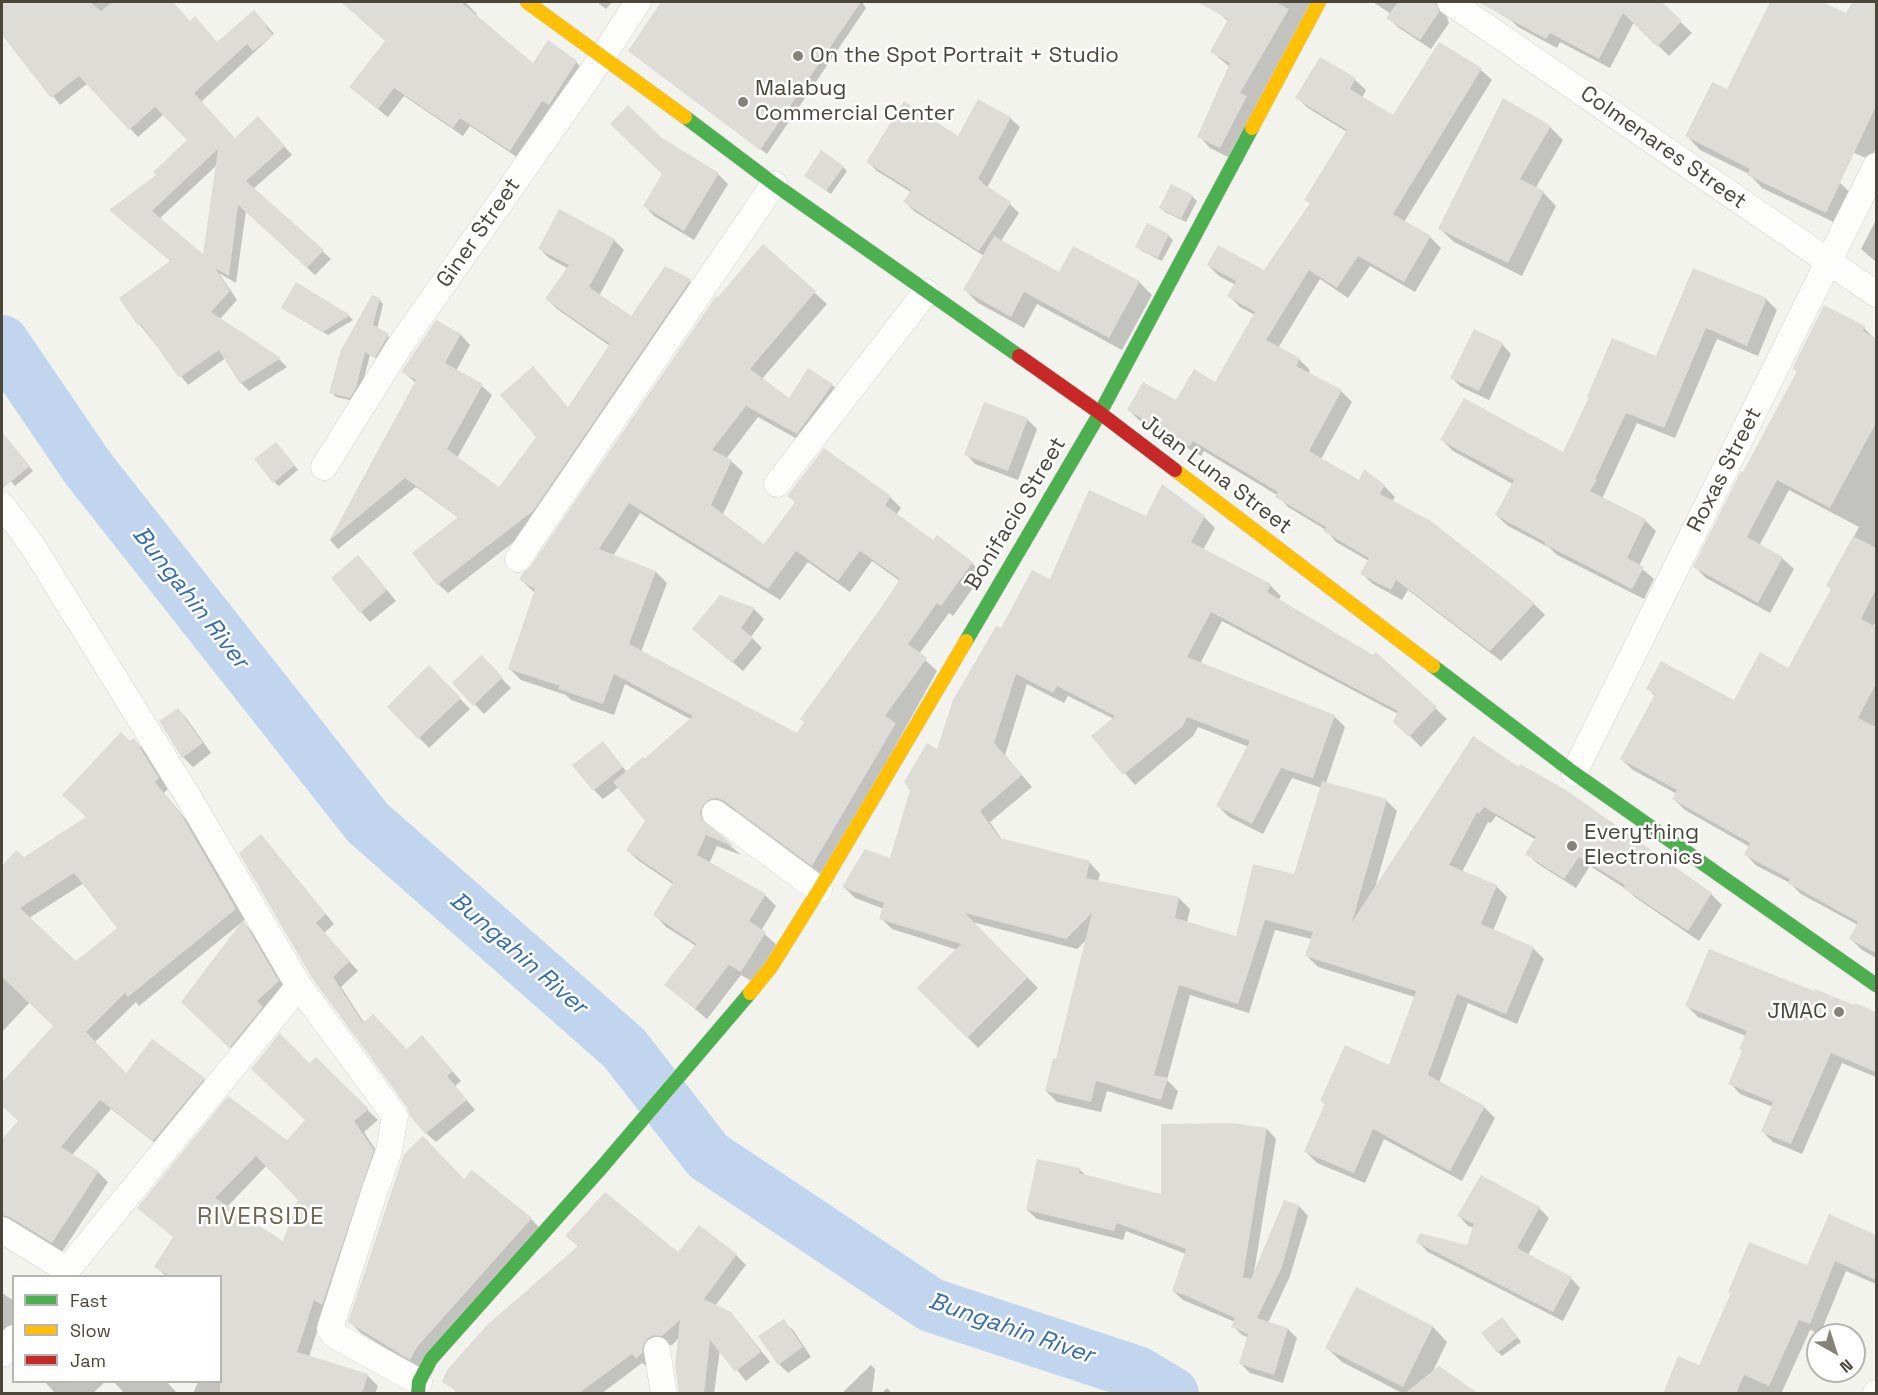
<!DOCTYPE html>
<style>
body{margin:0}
#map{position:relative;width:1878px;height:1395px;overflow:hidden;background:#f3f3ee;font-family:"Space Grotesk",sans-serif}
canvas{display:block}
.frame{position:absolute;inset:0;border:3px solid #4a463a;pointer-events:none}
.legend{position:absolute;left:12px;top:1275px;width:210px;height:108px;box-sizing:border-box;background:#fff;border:2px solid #b7b5b0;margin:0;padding:8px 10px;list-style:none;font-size:18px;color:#4a463a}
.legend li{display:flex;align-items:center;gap:12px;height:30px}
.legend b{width:30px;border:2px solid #b7b5b0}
.north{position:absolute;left:1806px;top:1323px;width:60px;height:60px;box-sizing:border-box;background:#fff;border:2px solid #b7b5b0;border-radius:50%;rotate:141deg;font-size:16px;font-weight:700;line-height:24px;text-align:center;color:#4a463a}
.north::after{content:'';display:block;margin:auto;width:21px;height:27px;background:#858379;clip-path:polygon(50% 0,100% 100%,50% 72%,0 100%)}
</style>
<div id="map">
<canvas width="1878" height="1395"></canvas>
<div class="frame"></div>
<ul class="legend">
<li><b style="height:8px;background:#4caf50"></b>Fast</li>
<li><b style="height:8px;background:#ffc107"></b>Slow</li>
<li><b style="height:8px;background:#c62828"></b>Jam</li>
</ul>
<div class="north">N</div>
</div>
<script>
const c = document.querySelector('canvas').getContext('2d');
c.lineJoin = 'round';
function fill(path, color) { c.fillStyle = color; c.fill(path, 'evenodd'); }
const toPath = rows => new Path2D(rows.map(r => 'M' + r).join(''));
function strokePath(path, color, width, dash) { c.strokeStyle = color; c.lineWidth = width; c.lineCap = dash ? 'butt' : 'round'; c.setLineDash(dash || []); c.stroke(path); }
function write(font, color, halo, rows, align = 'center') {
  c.font = font + ' "Space Grotesk",sans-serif'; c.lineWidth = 5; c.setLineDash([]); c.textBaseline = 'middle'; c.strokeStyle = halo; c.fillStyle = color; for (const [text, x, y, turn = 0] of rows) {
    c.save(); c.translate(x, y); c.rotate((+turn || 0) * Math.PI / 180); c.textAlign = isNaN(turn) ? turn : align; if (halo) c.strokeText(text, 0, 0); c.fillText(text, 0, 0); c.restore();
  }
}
fill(toPath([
 [7,2,172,2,190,23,218,43,262,20,274,34,201,102,235,140,266,126,292,155,253,189,331,259,315,275,246,211,236,283,219,273,237,300,220,319,280,360,287,367,249,391,241,383,226,358,188,385,140,325,172,262,119,217,189,140,164,114,138,137,88,83,60,105,2,32,2,21,11,12,4,5],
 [217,165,204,257,159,219],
 [354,2,398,2,417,18,435,2,465,2,477,14,475,16,534,66,576,62,585,71,520,159,470,126,463,136,404,96,388,117,361,96,351,87,386,41,350,7],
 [597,2,612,2,606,9],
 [663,2,864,2,863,4,866,8,767,154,630,51],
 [1226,2,1312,2,1232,159,1210,148,1199,136,1230,67,1212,52,1229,22,1219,13],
 [1373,2,1451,2,1445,12,1449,23,1431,49,1399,28,1388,18,1391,14],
 [1480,2,1660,2,1692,33,1669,56,1634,22,1610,68,1560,42,1557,48,1518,27,1512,21],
 [1772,2,1819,2,1847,15,1853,2,1876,2,1876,148,1871,160,1799,130,1787,155,1840,183,1854,196,1840,225,1762,188,1749,174,1700,150,1687,136,1727,91],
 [1439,44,1481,70,1492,80,1404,222,1430,237,1441,248,1415,292,1370,266,1348,298,1320,279,1278,348,1299,359,1310,370,1308,374,1341,391,1352,402,1321,459,1360,482,1384,486,1395,497,1392,502,1430,523,1534,604,1545,615,1501,661,1408,590,1402,600,1373,584,1362,574,1369,561,1336,542,1326,530,1288,507,1277,495,1204,451,1201,456,1140,421,1129,410,1177,402,1216,384,1255,315,1240,307,1229,296,1236,285,1219,276,1208,265,1264,272,1311,204,1306,199,1347,132,1308,108,1297,98,1320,59,1355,80,1366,90,1362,98,1394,117],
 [1010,118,1020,127,987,188,1010,204,1019,213,1001,241,1060,274,1139,282,1152,295,1122,350,1037,304,1024,328,978,303,965,290,984,256,914,211,905,202,911,192,877,171,868,162,959,138],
 [1550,127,1563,140,1535,189,1543,192,1556,206,1522,276,1454,242,1440,229],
 [661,139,718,174,728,184,694,240,654,216,645,206,664,174],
 [843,167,847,171,831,194,811,180],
 [1192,196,1197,201,1186,222,1165,212,1161,208],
 [1876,220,1876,262,1861,249],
 [1148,225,1169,236,1173,240,1162,261,1142,251,1137,247],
 [614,240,624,250,599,296,631,318,690,281,699,290,542,520,448,593,438,584,459,518,416,487,338,549,330,540,416,383,403,372,437,322,461,335,470,345,456,371,482,386,492,395,457,458,500,489,569,409,610,346,557,309,547,299,569,269,549,258,540,249],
 [763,246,827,304,761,380,790,400,808,370,832,385,844,396,808,445,758,417,726,459,731,461,743,472,722,516,765,546,796,503,789,496,890,497,901,508,896,515,934,542,972,563,983,574,953,616,949,613,919,654,937,671,823,876,737,812,730,809,711,824,712,830,741,855,717,846,709,864,765,895,776,906,761,931,777,945,753,982,741,975,707,1019,666,985,696,946,666,927,655,915,673,884,639,861,627,850,647,821,619,787,603,799,594,790,602,743,627,772,644,761,692,720,625,684,614,715,571,700,566,695,521,680,509,668,535,593,521,580,531,568,718,298],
 [640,513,780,600,808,562,850,592,872,561,900,581,797,735,641,652,667,583,656,572,613,556],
 [1694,270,1766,299,1777,310,1758,356,1717,339,1675,438,1637,423,1602,499,1645,520,1656,531,1639,566,1654,579,1644,599,1557,555,1550,548,1508,526,1496,515,1513,484,1453,451,1442,440,1564,454,1657,358],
 [297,285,349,316,353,320,328,335,288,312,283,308],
 [379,300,383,304,377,329,393,340,380,361,370,355,360,393,354,401,336,397,331,392],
 [1825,307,1864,328,1876,340,1876,621,1873,627,1876,629,1876,843,1864,867,1876,874,1876,958,1862,950,1851,939,1858,925,1801,894,1790,883,1757,866,1746,855,1750,847,1685,810,1674,799,1677,794,1633,770,1621,759,1655,696,1648,689,1734,702,1789,670,1832,590,1828,586,1859,527,1789,490,1759,546,1782,558,1794,569,1770,613,1706,578,1695,567,1798,373,1794,368],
 [1502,344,1511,354,1489,400,1461,387,1451,377],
 [1027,419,1037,429,1018,480,975,464,966,454],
 [7,441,33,471,15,486,2,471,2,446],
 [280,448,298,470,279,486,274,482],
 [1146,517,1204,517,1215,528,1203,550,1270,585,1281,596,1278,601,1374,657,1376,654,1447,719,1421,747,1395,721,1398,714,1222,621,1200,664,1334,716,1345,727,1326,783,1386,800,1397,811,1375,888,1474,738,1711,894,1722,905,1699,941,1636,898,1626,889,1590,866,1576,888,1538,864,1527,854,1536,840,1496,816,1491,823,1488,822,1462,872,1496,886,1507,897,1493,931,1533,948,1544,959,1517,1024,1468,1003,1439,1083,1485,1108,1495,1118,1462,1181,1384,1139,1365,1183,1317,1163,1306,1152,1326,1105,1322,1101,1390,1067,1415,997,1318,967,1307,956,1312,939,1275,930,1249,1013,1190,995,1167,1080,1178,1091,1172,1110,1107,1091,1101,1112,1057,1102,1046,1091,1057,1061,1087,939,1077,949,972,922,1038,988,978,1048,919,988,958,950,892,929,881,918,884,909,855,898,844,887,890,860,937,752,1002,630,1050,581],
 [1027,684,1064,703,1068,696,1114,719,1093,736,1135,785,1193,736,1198,727,1249,747,1218,806,1229,817,1263,834,1292,778,1322,788,1295,875,1237,938,1187,923,1190,909,1179,898,1098,882,1100,874,1090,863,1003,841,990,822,1032,787,1005,755],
 [368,567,396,601,370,622,361,612],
 [721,597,754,609,764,619,751,637,762,648,743,671,694,629],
 [481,657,511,688,484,714,454,683],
 [429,667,470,709,429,748,389,707],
 [178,709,187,719,211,753,193,767,183,757],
 [134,740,144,750,168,789,164,793,192,827,245,919,243,922,256,936,292,996,244,1060,196,1015,242,922,139,1006,136,1002,95,1042,126,1075,204,1079,213,1089,164,1150,111,1109,72,1155,98,1172,108,1182,62,1252,21,1227,13,1224,2,1230,2,1177,7,1166,2,1160,2,1141,20,1121,2,1104,2,1079,4,1082,55,1026,30,1002,2,1032,2,889,4,886,2,884,2,868,16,852,24,859,88,817,130,743],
 [84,883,119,928,76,963,29,918],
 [270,846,334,924,324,933,358,971,341,987,365,1024,407,1051,431,1047,461,1081,455,1086,475,1110,436,1142,426,1133,313,977],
 [1856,1005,1876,1014,1876,1077,1842,1063,1802,1154,1773,1142,1762,1131,1773,1107,1740,1094,1730,1083,1743,1051,1746,1036,1698,1017,1687,1006,1855,1007],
 [315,1059,378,1120,364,1132,383,1161,324,1309,309,1357,367,1375,378,1386,375,1394,193,1394,198,1382,220,1382,220,1276,166,1276,156,1267,174,1238,229,1098,287,1142,306,1120,309,1065],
 [267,1165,299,1200,284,1244,227,1207],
 [1232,1124,1267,1129,1276,1139,1254,1272,1299,1206,1308,1216,1290,1276,1268,1323,1288,1329,1297,1338,1283,1383,1250,1373,1241,1364,1249,1338,1242,1335,1233,1326,1235,1322,1183,1300,1173,1291,1186,1254,1126,1231,1123,1240,1037,1219,1027,1210,1079,1169,1087,1177,1162,1196],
 [464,1181,531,1219,542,1230,421,1370,361,1333,350,1322],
 [1539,1208,1549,1218,1528,1255,1571,1278,1580,1288,1563,1321,1428,1252,1418,1242,1468,1247,1474,1228,1468,1226,1459,1216],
 [1830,1216,1876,1237,1876,1284,1846,1271,1820,1334,1810,1330,1781,1394,1664,1394,1700,1367,1808,1267],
 [699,1227,736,1255,746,1265,715,1306,730,1313,740,1324,770,1362,746,1381,720,1349,714,1394,679,1394,679,1338,672,1345,664,1345,647,1367,642,1363,601,1394,458,1394,451,1386,579,1247,568,1236,679,1254],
 [1357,1289,1433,1327,1447,1342,1431,1375,1476,1394,1404,1394,1342,1362,1327,1348],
 [2,1293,14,1301,14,1338,2,1353],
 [783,1321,793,1330,811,1357,788,1373,779,1364],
 [1506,1324,1521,1342,1502,1356,1498,1352],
 [871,1365,875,1369,872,1394,841,1394],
 [45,1382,105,1382,92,1394,56,1394],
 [114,1382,167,1382,178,1394,125,1394],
 [887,1388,893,1394,881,1394]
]), '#0003');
strokePath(toPath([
 [2,342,87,467,368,823,624,1048,708,1156,931,1305,1137,1373,1172,1394]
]), '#c1d6ee', 54);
fill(toPath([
 [2,2,90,2,101,11,112,2,173,2,190,21,195,16,217,42,254,10,268,26,266,27,273,35,253,51,247,44,194,93,235,138,258,116,285,146,246,181,324,250,307,268,238,205,229,276,215,268,230,291,211,312,281,358,240,384,219,350,179,378,141,324,138,326,119,298,170,261,109,210,156,175,153,172,187,140,155,107,129,130,79,76,51,98,2,35],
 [218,149,203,254,152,211],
 [341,2,461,2,533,63,548,40,577,61,549,105,542,101,510,151,460,118,453,128,394,88,378,109,349,87,385,41],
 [661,2,861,2,760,150,628,51],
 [1197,2,1275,2,1289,9,1240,93,1247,96,1220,148,1197,137,1230,63,1210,52,1228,19],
 [1398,2,1435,2,1439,12,1420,40,1386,18],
 [1478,2,1662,2,1682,21,1657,47,1623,13,1599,59,1550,33,1546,39],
 [1770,2,1822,2,1846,13,1852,2,1876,2,1876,106,1826,213,1747,175,1750,169,1685,136,1712,82,1727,89],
 [1439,42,1482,68,1393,214,1431,236,1404,282,1358,256,1337,288,1309,270,1266,340,1300,358,1296,366,1342,390,1309,451,1359,480,1364,469,1385,485,1380,494,1431,521,1535,603,1490,651,1396,580,1391,590,1360,574,1369,558,1323,531,1326,527,1275,497,1278,492,1193,441,1190,446,1127,410,1143,382,1176,400,1194,369,1215,382,1255,312,1227,296,1236,281,1207,265,1218,245,1264,270,1310,203,1304,200,1347,130,1295,98,1320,57,1356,78,1350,89,1393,115],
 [1503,98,1551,126,1520,179,1544,191,1508,263,1438,229],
 [978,99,1011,117,978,179,983,182,982,183,1011,202,979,251,903,202,911,190,866,162,904,101,958,136],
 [628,105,662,138,719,173,684,231,643,206,662,174,610,124],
 [821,150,844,166,826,191,804,176],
 [1171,184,1193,195,1181,219,1159,208],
 [559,209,615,239,589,287,631,316,665,266,691,279,533,511,437,585,412,553,458,517,405,478,329,541,416,380,401,372,436,320,461,334,445,363,483,384,447,449,499,487,536,437,500,395,533,366,568,407,610,344,545,299,569,265,538,249],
 [1147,223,1169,234,1158,258,1135,247],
 [994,236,1059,272,1073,246,1140,281,1109,338,1024,292,1011,317,963,290],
 [763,244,816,291,750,369,789,398,808,368,833,384,797,434,746,406,712,450,732,460,711,505,764,544,795,502,787,496,824,448,891,496,885,505,933,540,937,535,973,562,941,606,937,603,908,644,927,658,885,716,896,723,812,866,724,801,717,798,710,799,703,805,700,812,702,819,735,847,706,835,697,855,766,894,749,921,766,932,741,972,729,965,695,1009,664,985,696,944,653,915,673,882,626,850,645,821,613,782,643,757,644,759,693,716,614,674,603,704,558,689,560,686,508,669,535,589,519,580,523,573,530,567,716,296,718,297],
 [629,503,768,589,796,551,838,581,860,551,900,579,880,609,800,719,804,722,797,733,629,644,656,571,599,549],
 [1693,268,1767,298,1747,346,1706,328,1664,428,1626,413,1595,479,1597,480,1590,491,1646,519,1627,558,1644,567,1632,589,1544,544,1545,542,1495,515,1514,480,1440,440,1464,398,1563,452,1589,397,1587,397,1612,338,1656,356],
 [296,282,350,315,323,332,281,308],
 [372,295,380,298,373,325,389,334,375,358,365,352,356,388,350,398,329,393,341,350],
 [1824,305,1865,326,1863,331,1876,338,1876,423,1830,508,1777,480,1747,537,1783,557,1758,603,1693,567,1741,471,1743,472,1797,371,1792,369],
 [1474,329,1503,343,1479,391,1450,378],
 [984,402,1028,418,1008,471,964,455],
 [2,432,30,466,2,489],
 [276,442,295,465,273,483,254,459],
 [1162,484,1205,516,1191,542,1271,584,1267,592,1373,655,1376,652,1437,707,1409,737,1393,722,1398,711,1211,612,1187,657,1335,715,1313,778,1281,768,1252,824,1216,806,1250,741,1187,717,1183,726,1123,775,1091,736,1115,716,1057,686,1053,693,1016,674,994,743,1022,775,980,811,1000,838,1090,861,1086,878,1179,897,1175,918,1236,936,1253,864,1294,874,1322,781,1387,799,1352,922,1473,736,1519,767,1520,764,1566,790,1712,893,1688,931,1623,888,1625,885,1579,857,1564,879,1525,854,1536,837,1484,807,1479,814,1477,812,1449,865,1497,885,1481,924,1534,947,1506,1014,1457,994,1428,1075,1485,1106,1450,1171,1373,1129,1354,1173,1304,1152,1325,1103,1320,1101,1345,1045,1389,1065,1416,991,1305,956,1313,932,1265,920,1238,1004,1179,985,1154,1075,1168,1078,1161,1100,1096,1081,1091,1102,1045,1091,1053,1058,1056,1059,1092,913,1066,939,965,913,1028,977,967,1038,917,988,961,944,879,919,884,903,842,887,865,849,890,858,910,790,904,782,927,743,937,749,953,700,996,626,1001,628,1032,570,1050,579,1089,490,1146,516],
 [1853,536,1876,548,1876,589,1861,619,1876,627,1876,684,1858,718,1876,727,1876,953,1849,939,1858,922,1788,883,1790,879,1744,855,1750,843,1672,799,1677,790,1620,759,1655,694,1646,689,1661,661,1734,700,1760,652,1788,668,1831,589,1826,586],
 [358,555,387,590,360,613,331,578],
 [720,595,755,608,741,628,753,638,732,663,692,629],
 [481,655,503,677,473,706,452,683],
 [429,665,461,698,418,739,387,707],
 [178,708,203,743,182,758,159,721],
 [121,732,130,741,134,738,159,778,155,782,182,816,236,909,128,997,125,993,86,1032,126,1073,152,1039,205,1078,153,1141,100,1100,61,1147,99,1171,52,1243,10,1217,2,1215,2,1139,18,1121,2,1106,2,1082,53,1026,2,977,2,866,16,850,24,857,86,817,62,795],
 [74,873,117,928,76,961,20,908],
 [603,741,623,767,593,791,572,765],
 [261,834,326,914,316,923,350,961,333,977,363,1023,373,1014,407,1049,422,1035,453,1071,447,1076,467,1100,425,1134,410,1116,407,1107,312,978,239,853],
 [243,920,279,981,257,1001,263,1007,229,1048,181,1002],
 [1709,949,1814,991,1815,989,1854,1005,1855,1003,1876,1012,1876,1072,1831,1053,1791,1144,1761,1132,1773,1102,1728,1084,1742,1051,1739,1049,1747,1031,1685,1006],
 [280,1033,309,1063,316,1057,369,1109,354,1121,374,1150,322,1305,314,1300,297,1352,368,1374,362,1394,220,1394,220,1276,169,1276,154,1267,173,1237,137,1208,228,1096,287,1140,305,1120,251,1069],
 [256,1156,298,1200,283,1241,215,1198],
 [1232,1123,1267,1128,1243,1277,1251,1279,1284,1200,1299,1205,1282,1267,1257,1318,1288,1328,1274,1375,1239,1364,1248,1334,1231,1327,1235,1318,1189,1297,1172,1291,1186,1249,1117,1223,1114,1231,1026,1210,1037,1159,1080,1168,1079,1173,1161,1194,1161,1124],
 [423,1136,464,1179,472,1170,532,1218,417,1347,410,1360,348,1322,404,1154],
 [1481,1175,1540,1207,1517,1248,1572,1277,1553,1312,1416,1242,1420,1233,1467,1245,1474,1224,1457,1216],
 [605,1192,678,1252,699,1225,737,1254,704,1299,731,1312,761,1352,735,1372,710,1340,704,1394,679,1394,675,1365,680,1320,662,1336,654,1335,647,1339,643,1345,642,1353,636,1359,632,1354,578,1394,460,1394,442,1382,447,1370,487,1325,578,1246,565,1236],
 [1829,1214,1876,1235,1876,1280,1835,1261,1810,1324,1799,1320,1769,1386,1744,1375,1736,1394,1663,1394,1678,1356,1699,1365,1731,1293,1728,1292,1749,1242,1807,1265],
 [1356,1287,1433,1326,1403,1387,1325,1348],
 [1502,1317,1518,1337,1497,1353,1481,1333],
 [784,1319,803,1347,778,1365,758,1336],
 [1439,1366,1479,1394,1404,1394]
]), '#dddcd7');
const street = toPath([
 [1450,2,1876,294],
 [324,467,399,347,603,56,638,2],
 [777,484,926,292],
 [2,505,32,545,189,798,299,986,395,1116,389,1151,375,1190,330,1329,334,1335,419,1382],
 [518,559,774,184],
 [1574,773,1876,166],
 [715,813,819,890],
 [2,1230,67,1270],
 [62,1276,299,986],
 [657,1350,664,1394],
 [2,1354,14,1338],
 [1876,1394,1876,1393]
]);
const fast = toPath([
 [685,117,774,184,1019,356],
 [966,641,1100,413,1252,128],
 [1433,666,1574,773,1876,985],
 [418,1394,419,1382,431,1359,602,1167,750,993]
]);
const slow = toPath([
 [527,2,685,117],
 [1252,128,1319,2],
 [1175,470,1433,666],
 [750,993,771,967,819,890,966,641]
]);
const jam = toPath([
 [1019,356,1100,413,1175,470]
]);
strokePath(street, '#d1d1cc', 27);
strokePath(fast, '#d2d0c5', 15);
strokePath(slow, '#d2d0c5', 15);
strokePath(jam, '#d2d0c5', 15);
strokePath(street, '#fdfdfc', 26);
strokePath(fast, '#4caf50', 14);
strokePath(slow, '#ffc107', 14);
strokePath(jam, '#c62828', 14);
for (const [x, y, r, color] of [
 [798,56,6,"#858379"],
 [743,102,6,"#858379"],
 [1572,846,6,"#858379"],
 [1839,1012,6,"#858379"]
]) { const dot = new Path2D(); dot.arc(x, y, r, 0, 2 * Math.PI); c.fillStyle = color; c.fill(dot); strokePath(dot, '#fff', 2); }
write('22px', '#4a463a', '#fff', [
 ["On the Spot Portrait + Studio",810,56],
 ["Malabug",755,89],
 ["Commercial Center",755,114],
 ["Everything",1584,833],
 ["Electronics",1584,858],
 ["JMAC",1827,1012,"right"]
], 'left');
write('22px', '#4a463a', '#fff', [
 ["Colmenares Street",1663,148,35],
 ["Giner Street",479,233,-55],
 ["Roxas Street",1725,470,-63],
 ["Juan Luna Street",1216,475,37],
 ["Bonifacio Street",1016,514,-59]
]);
write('italic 24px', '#366cb2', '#fff', [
 ["Bungahin River",190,598,52],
 ["Bungahin River",518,954,41],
 ["Bungahin River",1011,1329,19]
]);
c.letterSpacing = '1.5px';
write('24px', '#6c6551', '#fff', [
 ["RIVERSIDE",261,1217]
]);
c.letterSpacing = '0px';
</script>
